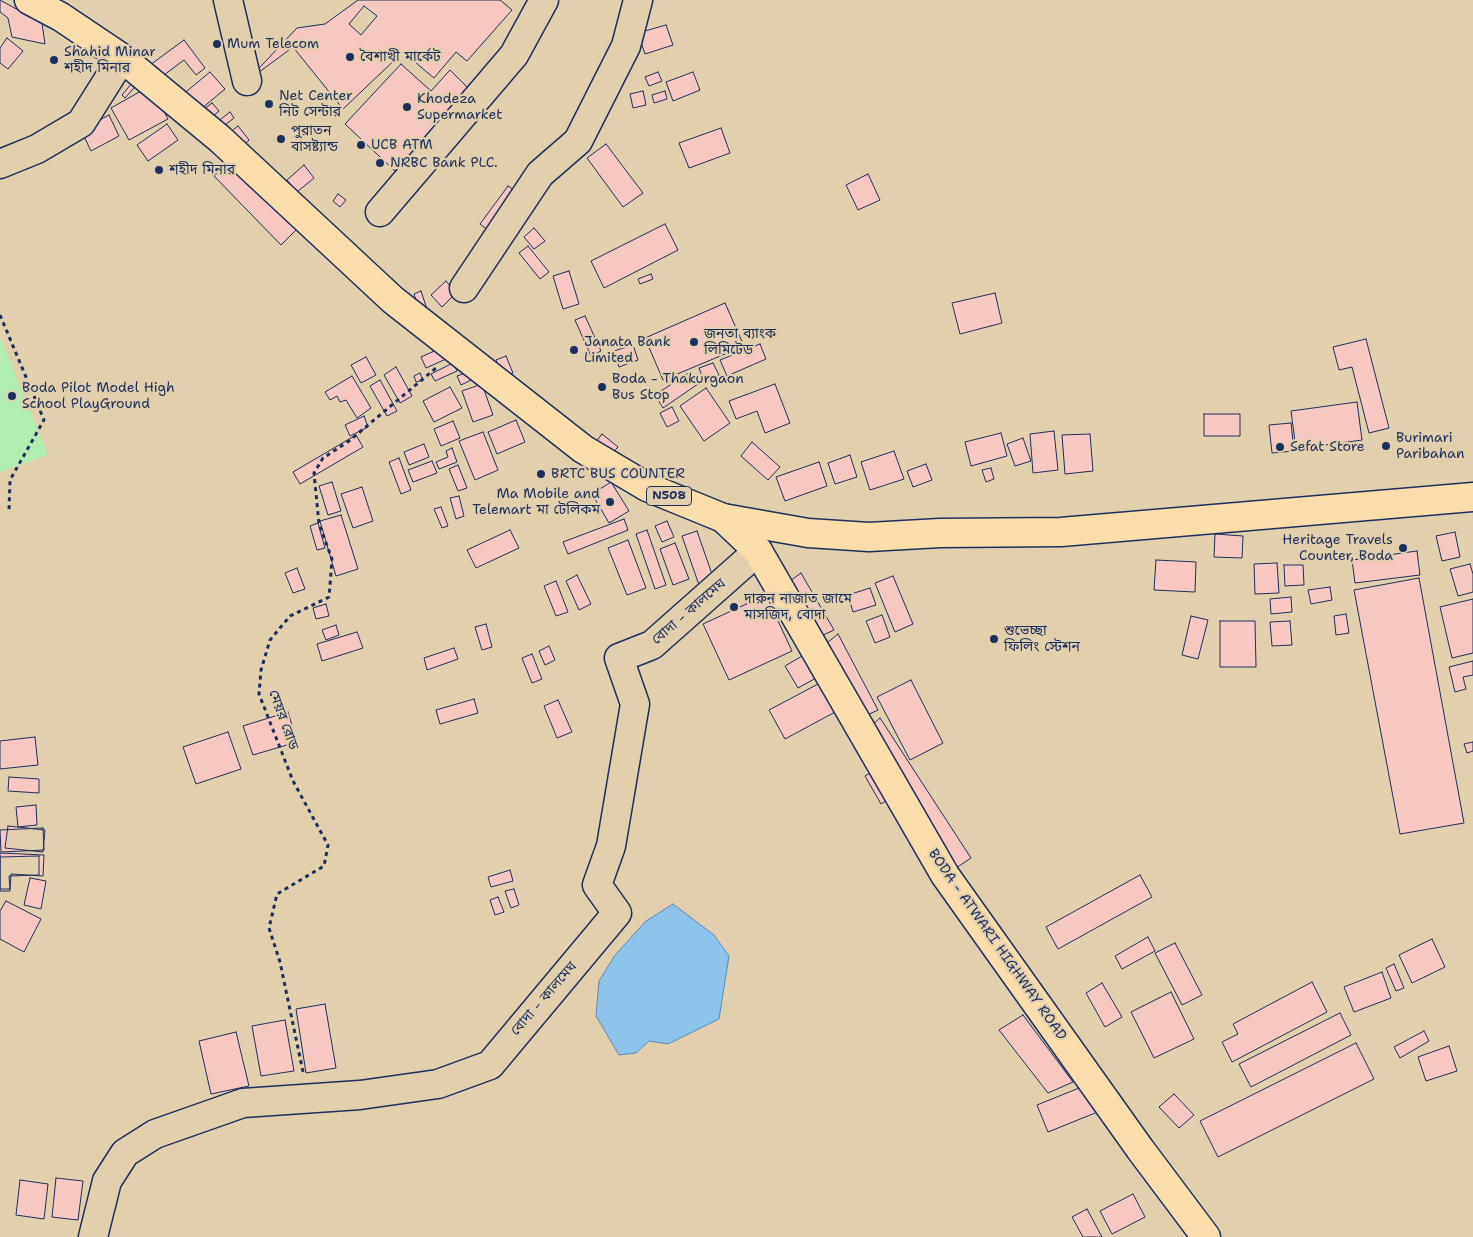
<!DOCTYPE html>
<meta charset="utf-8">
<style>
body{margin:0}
canvas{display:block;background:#e2cfad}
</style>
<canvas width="1473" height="1237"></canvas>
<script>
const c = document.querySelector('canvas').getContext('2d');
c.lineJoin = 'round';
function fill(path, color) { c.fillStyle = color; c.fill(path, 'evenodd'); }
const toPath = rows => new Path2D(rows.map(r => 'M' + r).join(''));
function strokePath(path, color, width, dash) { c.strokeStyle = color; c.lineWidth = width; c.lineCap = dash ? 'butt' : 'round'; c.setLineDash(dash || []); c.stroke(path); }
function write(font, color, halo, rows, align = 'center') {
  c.font = font + ' "Shantell Sans","Noto Sans Bengali",sans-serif'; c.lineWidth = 4.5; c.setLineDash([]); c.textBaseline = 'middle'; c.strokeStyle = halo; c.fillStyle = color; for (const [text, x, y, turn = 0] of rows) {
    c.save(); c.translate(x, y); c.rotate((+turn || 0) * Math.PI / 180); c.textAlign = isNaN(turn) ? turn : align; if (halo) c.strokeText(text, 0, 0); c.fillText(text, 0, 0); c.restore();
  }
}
fill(toPath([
 [0,337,48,455,0,472]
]), '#b2edb3');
const water = toPath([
 [673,904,714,935,729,956,719,1019,668,1044,649,1041,636,1053,619,1055,596,1016,599,981,615,955,646,921,673,904]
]);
fill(water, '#8bc3ea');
strokePath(water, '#5e88b2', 1);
const building = toPath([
 [0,0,42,23,45,44,12,37,8,18,0,12,0,0],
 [358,0,500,0,512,10,467,61,456,52,434,78,403,52,343,109,293,47,247,81,297,28,325,24,358,0],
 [364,6,377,16,361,35,349,24,364,6],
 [666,25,673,45,645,54,638,33,666,25],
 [7,38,23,51,8,69,0,63,0,48,7,38],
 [184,40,205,68,196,75,184,60,156,81,146,68,184,40],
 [401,64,431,91,450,70,470,90,395,171,345,124,401,64],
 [210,72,225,89,195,114,181,96,210,72],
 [658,72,662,81,649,86,645,77,658,72],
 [693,72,700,90,673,101,666,82,693,72],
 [137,77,141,80,125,98,122,95,137,77],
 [150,86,168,119,129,140,111,108,150,86],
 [643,91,646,105,633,108,630,94,643,91],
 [665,91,667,99,654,103,652,95,665,91],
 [212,103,219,111,206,122,199,113,212,103],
 [230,112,234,118,216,132,212,126,230,112],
 [109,115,119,136,91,151,81,130,109,115],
 [167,124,178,140,148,161,137,145,167,124],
 [238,126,249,140,240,148,228,134,238,126],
 [721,128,730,153,689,168,679,143,721,128],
 [606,144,643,193,623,207,587,158,606,144],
 [232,159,299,227,281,245,214,176,232,159],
 [304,165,314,178,297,192,287,180,304,165],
 [868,174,880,200,858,210,846,185,868,174],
 [508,186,526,198,498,238,480,224,508,186],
 [338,194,346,200,340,207,333,201,338,194],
 [665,224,678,250,604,288,591,261,665,224],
 [534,228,545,241,534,249,524,237,534,228],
 [528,246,549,272,540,279,519,253,528,246],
 [569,271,579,304,563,309,553,276,569,271],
 [651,274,653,279,640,284,638,279,651,274],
 [446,281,456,293,442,307,431,295,446,281],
 [421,291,428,312,421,315,414,294,421,291],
 [995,293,1002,323,960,334,952,303,995,293],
 [725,303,744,346,663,380,645,338,725,303],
 [585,316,601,351,591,356,575,320,585,316],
 [1366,339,1389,428,1369,433,1352,367,1339,370,1333,347,1366,339],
 [760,344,766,359,727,376,720,360,760,344],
 [633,345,638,360,619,367,614,351,633,345],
 [441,348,446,359,426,368,421,357,441,348],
 [506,356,513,373,503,377,496,360,506,356],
 [366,357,376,375,361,383,351,365,366,357],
 [453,363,457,371,435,381,431,374,453,363],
 [713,363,719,375,704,381,699,368,713,363],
 [396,367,412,396,400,403,384,375,396,367],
 [468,372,471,380,461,385,457,376,468,372],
 [690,372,698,384,663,408,655,395,690,372],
 [420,373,423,380,416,382,414,376,420,373],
 [352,376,371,408,357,418,346,400,340,402,337,396,330,400,325,392,352,376],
 [380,380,397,411,387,416,370,386,380,380],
 [482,384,493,415,473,422,462,391,482,384],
 [775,384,790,423,765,433,757,411,736,419,729,401,775,384],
 [450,387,462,408,434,422,423,401,450,387],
 [706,388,730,423,704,441,680,406,706,388],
 [1357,402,1362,440,1296,449,1291,411,1357,402],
 [672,407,679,421,667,427,660,413,672,407],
 [1204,414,1240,414,1240,436,1204,436,1204,414],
 [364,416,368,427,350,436,345,425,364,416],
 [516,420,525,442,497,454,488,432,516,420],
 [453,421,460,438,441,446,434,429,453,421],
 [1291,423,1294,451,1272,453,1269,425,1291,423],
 [1054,431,1058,470,1033,473,1030,434,1054,431],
 [483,432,498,470,475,480,459,441,483,432],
 [1001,433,1007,456,971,466,965,442,1001,433],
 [602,434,618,447,608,458,593,446,602,434],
 [1090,434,1093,471,1065,474,1062,435,1090,434],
 [356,435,363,447,300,484,293,472,356,435],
 [1023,438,1031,461,1015,466,1007,444,1023,438],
 [752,442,780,467,768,480,741,456,752,442],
 [424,444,429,457,409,465,404,452,424,444],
 [452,448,457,462,439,469,436,462,448,457,446,451,452,448],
 [894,451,904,479,870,490,861,462,894,451],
 [850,455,857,477,835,484,828,463,850,455],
 [399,458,411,490,401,494,389,462,399,458],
 [432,461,437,473,413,482,408,470,432,461],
 [819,462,827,486,785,501,776,477,819,462],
 [926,464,932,480,913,487,907,471,926,464],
 [458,465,467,488,458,491,449,469,458,465],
 [991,468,994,479,986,482,982,470,991,468],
 [332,482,341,511,328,515,319,486,332,482],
 [611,482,629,511,609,523,592,494,611,482],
 [362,487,373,521,353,528,341,494,362,487],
 [459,496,464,516,456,519,450,498,459,496],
 [441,507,448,526,442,528,434,509,441,507],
 [341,515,358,569,336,576,320,521,341,515],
 [624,519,628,530,568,554,563,542,624,519],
 [667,521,674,537,662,542,655,526,667,521],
 [318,523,325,548,317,550,310,526,318,523],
 [510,530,519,548,476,568,467,550,510,530],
 [647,530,666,585,655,589,636,534,647,530],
 [697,531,714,580,699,585,682,536,697,531],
 [1455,532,1460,557,1442,561,1436,536,1455,532],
 [1215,534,1243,536,1242,558,1214,557,1215,534],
 [628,540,646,588,627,595,608,548,628,540],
 [675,543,689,579,673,585,660,549,675,543],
 [1417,551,1420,575,1355,583,1352,560,1417,551],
 [1156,560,1196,562,1195,592,1154,590,1156,560],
 [1277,563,1279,593,1255,594,1254,564,1277,563],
 [1470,564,1473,574,1473,592,1458,596,1450,569,1470,564],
 [1284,565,1303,565,1304,585,1285,586,1284,565],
 [297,568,305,589,293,593,285,573,297,568],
 [801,573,834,630,817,638,786,584,801,573],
 [577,575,591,604,579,610,566,581,577,575],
 [893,576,913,624,895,632,875,583,893,576],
 [1419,578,1464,823,1400,834,1354,590,1419,578],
 [556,581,568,612,556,616,544,586,556,581],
 [1330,587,1332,600,1311,604,1308,590,1330,587],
 [870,588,876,605,853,612,848,595,870,588],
 [766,595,792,651,729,680,703,624,766,595],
 [1291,597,1292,612,1271,614,1270,599,1291,597],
 [1473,599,1473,653,1452,658,1440,607,1473,599],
 [326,604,329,616,316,619,313,608,326,604],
 [1346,614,1349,633,1336,635,1334,616,1346,614],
 [882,615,890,637,875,643,866,621,882,615],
 [1191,616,1208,620,1198,659,1182,655,1191,616],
 [1220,621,1255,621,1256,667,1220,667,1220,621],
 [1290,621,1292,645,1272,646,1270,622,1290,621],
 [486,624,492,647,482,650,475,627,486,624],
 [336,625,339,635,326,640,322,630,336,625],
 [357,632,363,648,322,661,317,644,357,632],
 [838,634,878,710,863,717,822,647,838,634],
 [549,646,555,660,545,665,539,651,549,646],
 [454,648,458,659,427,670,424,658,454,648],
 [532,654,542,679,532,683,522,658,532,654],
 [802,656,816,678,798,688,785,666,802,656],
 [1473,661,1473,675,1463,677,1466,689,1455,692,1449,667,1473,661],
 [911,680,943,743,910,760,877,697,911,680],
 [820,683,835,712,785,739,769,710,820,683],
 [474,699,478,713,440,724,436,710,474,699],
 [558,700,572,732,557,738,544,706,558,700],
 [288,712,297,742,253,755,243,726,288,712],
 [880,718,971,858,956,868,869,728,880,718],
 [228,732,241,769,196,784,183,747,228,732],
 [35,737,38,765,0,769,0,741,35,737],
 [1473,742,1473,751,1467,753,1464,744,1473,742],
 [882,766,898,793,881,804,865,776,882,766],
 [9,777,39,779,39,793,8,791,9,777],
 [36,805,37,825,18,827,16,807,36,805],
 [8,826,45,830,43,852,5,848,8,826],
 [43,828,44,850,1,852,0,830,43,828],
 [0,853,44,855,43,876,11,874,10,891,0,891,0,853],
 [39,856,39,875,9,876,10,889,0,889,0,857,39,856],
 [510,870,513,881,491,887,488,877,510,870],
 [1140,875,1152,897,1058,949,1046,927,1140,875],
 [30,878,46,881,41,909,24,905,30,878],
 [514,889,519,905,511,908,505,891,514,889],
 [498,897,504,912,495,915,490,900,498,897],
 [6,901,41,919,24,952,0,939,0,911,6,901],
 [1148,937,1155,951,1122,969,1115,956,1148,937],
 [1432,939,1445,967,1412,983,1399,955,1432,939],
 [1175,943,1202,995,1182,1005,1155,953,1175,943],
 [1394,964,1404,988,1396,991,1386,968,1394,964],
 [1382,972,1391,998,1354,1012,1344,987,1382,972],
 [1312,982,1327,1012,1232,1062,1222,1042,1238,1034,1233,1024,1312,982],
 [1102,983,1122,1017,1105,1027,1086,993,1102,983],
 [1171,992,1194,1039,1154,1058,1131,1012,1171,992],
 [325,1004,336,1068,306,1073,296,1009,325,1004],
 [1340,1013,1351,1035,1251,1087,1239,1064,1340,1013],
 [1023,1015,1073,1082,1048,1093,999,1030,1023,1015],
 [285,1020,294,1071,261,1076,252,1026,285,1020],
 [1424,1031,1429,1041,1400,1058,1394,1047,1424,1031],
 [236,1032,249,1086,211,1094,199,1041,236,1032],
 [1356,1043,1374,1079,1218,1157,1200,1121,1356,1043],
 [1449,1046,1457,1071,1426,1081,1418,1057,1449,1046],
 [1099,1080,1110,1107,1048,1132,1037,1105,1099,1080],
 [1174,1094,1194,1115,1179,1128,1159,1107,1174,1094],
 [56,1178,83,1181,78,1220,52,1217,56,1178],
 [20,1180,48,1184,44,1219,16,1215,20,1180],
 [1133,1194,1145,1217,1112,1234,1100,1211,1133,1194],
 [1087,1209,1102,1237,1083,1237,1072,1217,1087,1209]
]);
fill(building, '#f7c7c2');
strokePath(building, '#1b2f5e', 1);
const minor = toPath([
 [228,0,247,81],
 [0,164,37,149,81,123,122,58],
 [380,212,514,55,544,0],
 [464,288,540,174,578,141,626,46,638,0],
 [93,1237,107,1181,125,1153,155,1134,243,1103,360,1095,438,1084,490,1065,617,913,597,885,611,846,635,704,619,658,652,645,758,551]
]);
const major = toPath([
 [723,518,758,551,945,875,1140,1149,1206,1237]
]);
const highway = toPath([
 [29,0,61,17,122,58,220,139,393,300,583,449,647,487,723,518,808,533,869,537,940,533,1061,532,1473,497]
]);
strokePath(minor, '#1b2f5e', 31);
strokePath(major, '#1b2f5e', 31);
strokePath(highway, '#1b2f5e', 31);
strokePath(toPath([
 [0,315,44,420,10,480,9,510],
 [303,1072,280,962,269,928,277,894,324,866,328,845,293,781,259,694,261,670,270,640,290,616,329,597,332,559,319,524,314,473,323,458,349,441,436,368]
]), '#1b2f5e', 3, [4, 4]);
strokePath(minor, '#e2cfad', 28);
strokePath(major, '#f9deab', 28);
strokePath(highway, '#f9deab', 28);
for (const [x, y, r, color] of [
 [217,44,5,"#1b2f5e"],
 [350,57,5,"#1b2f5e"],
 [54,60,5,"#1b2f5e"],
 [269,104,5,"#1b2f5e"],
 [407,107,5,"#1b2f5e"],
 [281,139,5,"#1b2f5e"],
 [361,145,5,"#1b2f5e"],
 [380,163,5,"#1b2f5e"],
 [159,170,5,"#1b2f5e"],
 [694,342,5,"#1b2f5e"],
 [574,350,5,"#1b2f5e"],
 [602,387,5,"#1b2f5e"],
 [12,396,5,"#1b2f5e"],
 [1386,446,5,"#1b2f5e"],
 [1280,447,5,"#1b2f5e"],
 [541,474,5,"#1b2f5e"],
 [610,502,5,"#1b2f5e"],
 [1403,548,5,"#1b2f5e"],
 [734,607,5,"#1b2f5e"],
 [994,639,5,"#1b2f5e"]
]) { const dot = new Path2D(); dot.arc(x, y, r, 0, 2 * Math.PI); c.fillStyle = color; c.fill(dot); strokePath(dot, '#e2cfad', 2); }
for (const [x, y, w] of [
 [669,496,45]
]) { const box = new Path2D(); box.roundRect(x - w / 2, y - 9.5, w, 19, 4); c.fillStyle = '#e2cfad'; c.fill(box); strokePath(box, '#1b2f5e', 1); }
write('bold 12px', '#1b2f5e', null, [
 ["N508",669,496]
]);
write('14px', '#1b2f5e', '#e2cfad', [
 ["Mum Telecom",227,44],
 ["Shahid Minar",64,52],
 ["শহীদ মিনার",64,68],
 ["বৈশাখী মার্কেট",360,57],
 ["Net Center",279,96],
 ["নিট সেন্টার",279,112],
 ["Khodeza",417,99],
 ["Supermarket",417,115],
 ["পুরাতন",291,131],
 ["বাসষ্ট্যান্ড",291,147],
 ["UCB ATM",371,145],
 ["NRBC Bank PLC.",390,163],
 ["শহীদ মিনার",169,170],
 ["জনতা ব্যাংক",704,334],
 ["লিমিটেড",704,350],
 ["Janata Bank",584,342],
 ["Limited",584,358],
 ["Boda - Thakurgaon",612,379],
 ["Bus Stop",612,395],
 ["Boda Pilot Model High",22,388],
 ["School PlayGround",22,404],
 ["Burimari",1396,438],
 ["Paribahan",1396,454],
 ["Sefat Store",1290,447],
 ["BRTC BUS COUNTER",551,474],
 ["Ma Mobile and",600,494,"right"],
 ["Telemart মা টেলিকম",600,510,"right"],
 ["Heritage Travels",1393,540,"right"],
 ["Counter, Boda",1393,556,"right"],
 ["দারুন নাজাত জামে",744,599],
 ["মাসজিদ, বোদা",744,615],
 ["শুভেচ্ছা",1004,631],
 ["ফিলিং স্টেশন",1004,647]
], 'left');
write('14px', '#1b2f5e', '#e2cfad', [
 ["বোদা - কালমেঘ",689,612,-41],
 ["মেয়র রোড",283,720,70],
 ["BODA - ATWARI HIGHWAY ROAD",997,945,55],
 ["বোদা - কালমেঘ",544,999,-49]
]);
</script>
